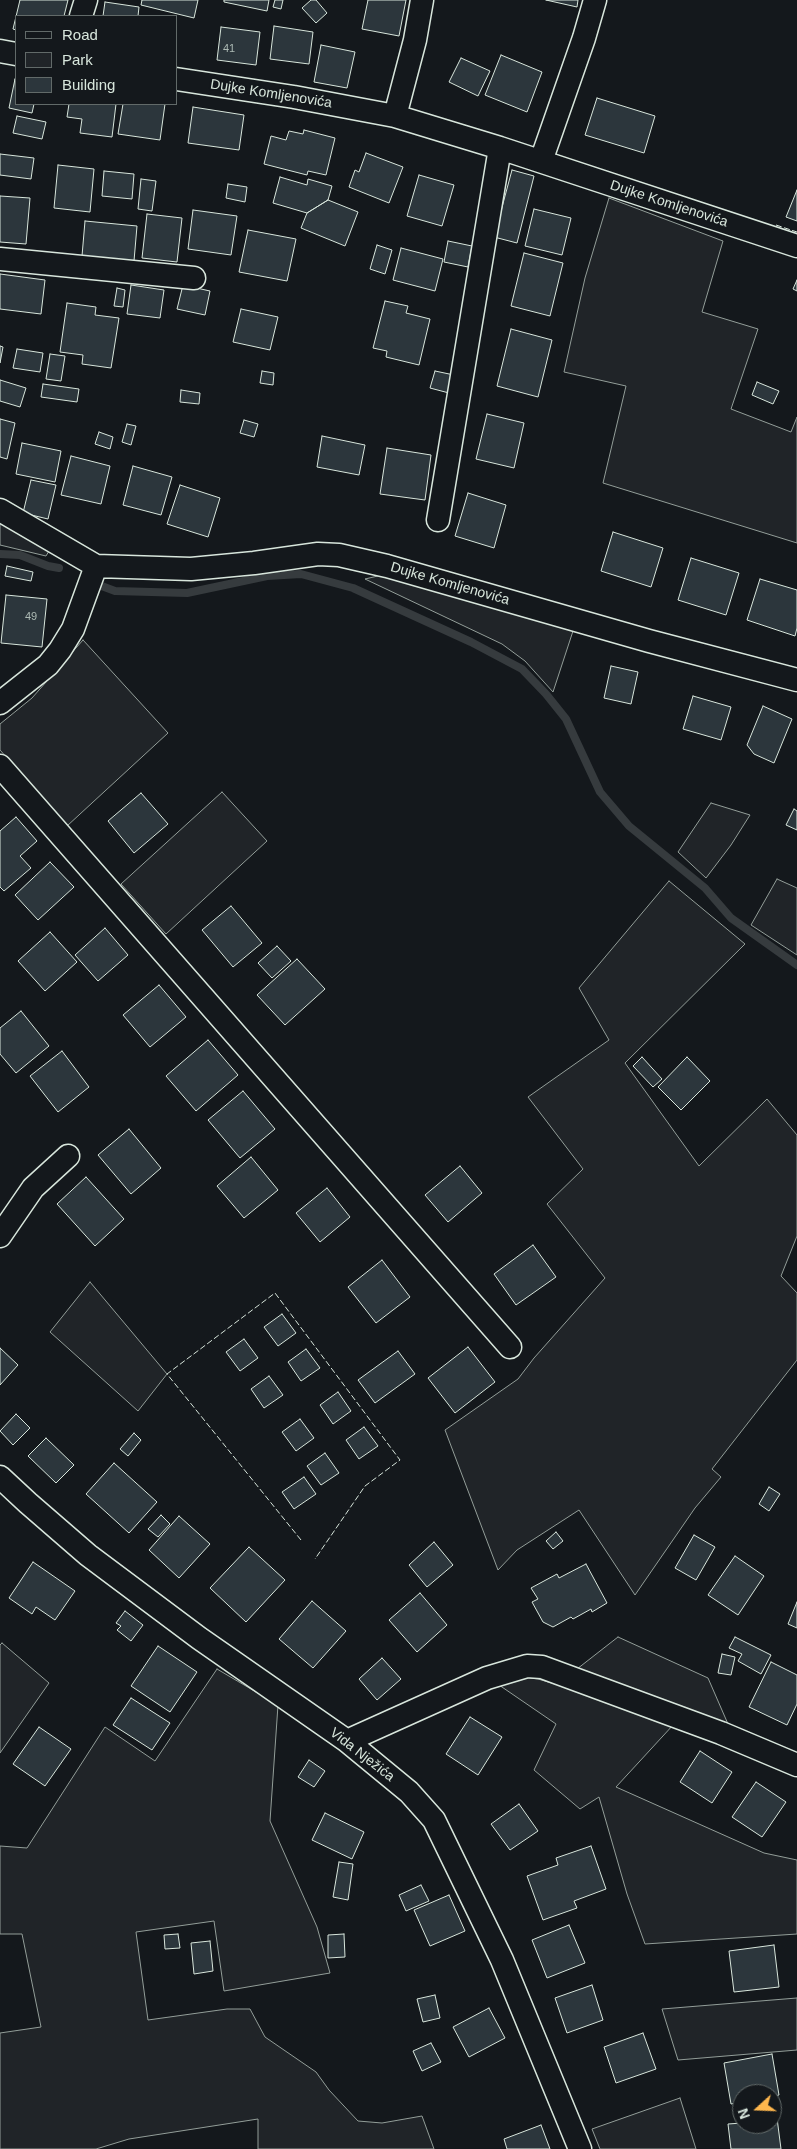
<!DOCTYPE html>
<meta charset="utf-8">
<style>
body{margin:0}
#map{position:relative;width:797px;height:2149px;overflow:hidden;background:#14181c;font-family:Arial,sans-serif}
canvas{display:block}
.legend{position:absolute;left:15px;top:15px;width:162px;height:90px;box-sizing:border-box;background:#14181c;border:1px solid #626a69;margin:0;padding:6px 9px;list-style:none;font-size:15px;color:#d8e6dc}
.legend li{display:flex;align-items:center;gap:10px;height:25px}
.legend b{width:25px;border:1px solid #626a69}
.north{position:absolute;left:732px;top:2084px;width:50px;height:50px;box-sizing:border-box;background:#14181c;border:1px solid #626a69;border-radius:50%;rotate:250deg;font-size:14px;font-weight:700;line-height:20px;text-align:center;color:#d8e6dc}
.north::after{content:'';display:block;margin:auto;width:18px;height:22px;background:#ffb74d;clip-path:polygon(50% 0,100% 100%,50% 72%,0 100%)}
</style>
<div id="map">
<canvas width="797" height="2149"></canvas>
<ul class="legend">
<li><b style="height:6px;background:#14181c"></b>Road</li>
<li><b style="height:14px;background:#202428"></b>Park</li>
<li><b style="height:14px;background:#2c363c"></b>Building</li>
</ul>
<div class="north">N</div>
</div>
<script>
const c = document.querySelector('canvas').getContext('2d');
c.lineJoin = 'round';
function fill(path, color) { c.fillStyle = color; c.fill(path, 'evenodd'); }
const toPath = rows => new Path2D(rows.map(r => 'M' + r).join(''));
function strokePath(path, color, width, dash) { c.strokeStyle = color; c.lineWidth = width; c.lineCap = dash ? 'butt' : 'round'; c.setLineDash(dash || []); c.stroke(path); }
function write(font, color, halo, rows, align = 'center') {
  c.font = font + ' Arial,sans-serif'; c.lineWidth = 4; c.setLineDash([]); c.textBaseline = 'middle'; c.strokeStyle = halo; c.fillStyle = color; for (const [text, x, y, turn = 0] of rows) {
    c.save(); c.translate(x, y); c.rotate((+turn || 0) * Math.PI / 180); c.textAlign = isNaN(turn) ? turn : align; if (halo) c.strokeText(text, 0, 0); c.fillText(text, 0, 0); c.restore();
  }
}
const green = toPath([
 [609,198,723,241,702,312,758,329,731,409,791,432,797,417,797,543,603,483,626,386,564,372,585,278,609,198],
 [0,518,49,551,46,556,0,545,0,518],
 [382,575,573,631,553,692,525,661,502,644,365,579,382,575],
 [83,640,168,733,67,826,0,750,0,724,32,698,83,640],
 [222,792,267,841,166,934,121,884,222,792],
 [711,803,750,815,731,845,706,878,678,852,711,803],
 [777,879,797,888,797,955,751,925,777,879],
 [669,881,745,944,625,1063,699,1166,767,1099,797,1135,797,1236,781,1276,797,1293,797,1360,712,1469,721,1477,695,1508,635,1595,579,1510,517,1550,498,1570,445,1430,518,1379,534,1358,605,1278,547,1204,583,1169,528,1097,609,1040,579,988,669,881],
 [90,1282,167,1374,138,1411,50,1332,90,1282],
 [618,1637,708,1678,728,1724,577,1669,618,1637],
 [2,1643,49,1683,0,1753,0,1645,2,1643],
 [217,1669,278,1705,270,1821,317,1927,330,1973,224,1991,214,1921,136,1932,148,2020,227,2009,250,2009,265,2037,316,2072,329,2090,358,2121,382,2123,422,2116,434,2149,258,2149,258,2119,129,2139,96,2149,0,2149,0,2033,41,2027,22,1934,0,1934,0,1846,27,1848,105,1727,155,1761,217,1669],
 [523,1677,538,1679,582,1692,674,1724,616,1787,764,1853,797,1860,797,1934,645,1944,627,1894,599,1797,580,1809,534,1770,556,1724,499,1685,523,1677],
 [797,1998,797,2050,678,2060,662,2009,797,1998],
 [680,2098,696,2149,600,2149,592,2129,680,2098]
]);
fill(green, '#202428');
strokePath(green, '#939e99', 1);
strokePath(toPath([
 [0,554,20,555,48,566,59,568],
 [99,585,115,591,187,593,267,576,301,574,353,588,471,642,522,669,546,694,566,719,600,792,629,826,705,888,731,918,797,965]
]), '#363b3e', 8);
const building = toPath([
 [20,0,68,0,64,16,16,16,16,30,13,29,20,0],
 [142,0,198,0,194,18,141,5,142,0],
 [224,0,269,0,267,11,224,2,224,0],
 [275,0,283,0,281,9,273,7,275,0],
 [311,0,316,0,327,13,316,23,302,8,311,0],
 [368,0,406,0,399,36,362,29,368,0],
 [546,0,578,0,577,7,546,0],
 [105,2,139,7,138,16,103,16,105,2],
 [274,26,313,32,309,64,270,59,274,26],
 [221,27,260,32,256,65,217,60,221,27],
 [321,45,355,52,347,88,314,82,321,45],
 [501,55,542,72,527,112,485,95,501,55],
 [461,58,490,71,478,96,449,82,461,58],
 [15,79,16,104,34,104,32,113,9,108,15,79],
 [597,98,655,116,644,153,585,135,597,98],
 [69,104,116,104,112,137,80,133,82,119,67,117,69,104],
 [123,104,165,104,160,140,118,134,123,104],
 [193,107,244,115,239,150,188,143,193,107],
 [17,116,46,122,42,139,13,133,17,116],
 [304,130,335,138,326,175,308,171,307,175,264,164,271,136,286,140,289,131,303,134,304,130],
 [366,153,403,167,389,203,349,187,355,170,359,172,366,153],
 [0,154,34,158,31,179,0,175,0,154],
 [58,165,94,169,90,212,54,208,58,165],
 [512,170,534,176,517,243,494,237,512,170],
 [104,171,134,174,132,199,102,196,104,171],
 [419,175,454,185,442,226,407,216,419,175],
 [280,177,307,185,308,179,332,186,328,200,307,213,273,203,280,177],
 [141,179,156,181,152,211,138,209,141,179],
 [228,184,247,187,245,202,226,198,228,184],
 [797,190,797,221,786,217,797,190],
 [0,196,30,198,26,244,0,242,0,196],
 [328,200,358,212,345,246,301,228,307,213,328,200],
 [534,209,571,218,562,255,525,246,534,209],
 [193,210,237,216,231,255,188,249,193,210],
 [147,214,182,218,177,262,142,258,147,214],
 [85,221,137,226,134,261,82,256,85,221],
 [248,230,296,239,287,281,239,272,248,230],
 [448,241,472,246,468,267,444,262,448,241],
 [377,245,392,250,385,274,370,269,377,245],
 [401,248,443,259,435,291,393,280,401,248],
 [524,253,563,263,550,316,511,306,524,253],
 [0,274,45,280,41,314,0,309,0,274],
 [797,280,797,291,793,289,797,280],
 [131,285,164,290,160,318,127,314,131,285],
 [183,285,210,291,205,315,177,309,183,285],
 [117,288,125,290,123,307,114,306,117,288],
 [385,301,408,306,406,313,430,319,419,365,386,357,387,351,373,348,385,301],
 [67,303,96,307,95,315,119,318,111,368,82,364,83,355,60,352,67,303],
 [241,309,278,317,270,350,233,342,241,309],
 [511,329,552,340,538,397,497,386,511,329],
 [0,346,3,347,0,363,0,346],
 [17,349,43,353,40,372,13,368,17,349],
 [50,354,65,356,61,381,46,379,50,354],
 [262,371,274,373,273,385,260,383,262,371],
 [435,371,454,375,449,393,430,388,435,371],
 [0,380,26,388,20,407,0,401,0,380],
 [757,382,779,391,773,404,752,395,757,382],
 [43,384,79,389,77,402,41,397,43,384],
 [181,390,200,393,199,404,180,402,181,390],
 [487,414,524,423,514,468,476,459,487,414],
 [0,419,15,423,7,459,0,457,0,419],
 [244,420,258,424,254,437,240,433,244,420],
 [127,424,136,426,131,445,122,442,127,424],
 [99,432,113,437,110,449,95,444,99,432],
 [322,436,365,445,359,475,317,467,322,436],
 [22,443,61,451,55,482,16,474,22,443],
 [387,448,431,455,425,500,380,494,387,448],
 [71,456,110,466,101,504,61,495,71,456],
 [133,466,172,477,161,515,123,505,133,466],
 [31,480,56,485,48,519,23,513,31,480],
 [180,485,220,498,208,537,167,524,180,485],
 [468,493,506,505,494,548,455,536,468,493],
 [613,532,663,548,651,587,601,571,613,532],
 [691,558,739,573,726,615,678,600,691,558],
 [7,566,33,572,31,581,5,576,7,566],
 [760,579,797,590,797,628,795,636,747,620,760,579],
 [6,595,47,599,42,647,1,643,6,595],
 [611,666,638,672,631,704,604,698,611,666],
 [693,696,731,707,721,740,683,729,693,696],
 [763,706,792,719,774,763,754,754,747,745,763,706],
 [141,793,168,824,134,853,108,821,141,793],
 [794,809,797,811,797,830,786,825,794,809],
 [16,817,37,841,20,856,31,868,4,891,0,887,0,831,16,817],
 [50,862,74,887,38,920,15,895,50,862],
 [231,906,262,943,233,967,202,930,231,906],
 [105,928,128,955,98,981,75,955,105,928],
 [50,932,77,962,45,991,18,961,50,932],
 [277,946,291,961,272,978,258,963,277,946],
 [297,959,325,989,285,1025,257,995,297,959],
 [159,985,186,1017,150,1047,123,1015,159,985],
 [21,1011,49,1046,16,1073,0,1054,0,1028,21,1011],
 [208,1040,238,1075,196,1111,166,1076,208,1040],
 [62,1051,89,1087,58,1112,30,1076,62,1051],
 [642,1057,662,1079,653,1087,633,1066,642,1057],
 [687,1057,710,1081,681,1110,658,1087,687,1057],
 [243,1091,275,1129,240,1158,208,1120,243,1091],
 [129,1129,161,1168,131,1194,98,1155,129,1129],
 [251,1157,278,1190,244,1218,217,1186,251,1157],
 [460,1166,482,1193,448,1222,425,1195,460,1166],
 [86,1177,124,1219,95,1246,57,1204,86,1177],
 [327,1188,350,1217,320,1242,296,1213,327,1188],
 [533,1245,556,1277,516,1305,494,1274,533,1245],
 [382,1260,410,1297,376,1323,348,1287,382,1260],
 [282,1314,296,1333,278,1346,264,1327,282,1314],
 [244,1339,258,1358,240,1371,226,1352,244,1339],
 [468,1347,495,1382,455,1413,428,1378,468,1347],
 [0,1348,18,1365,0,1385,0,1348],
 [306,1349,320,1368,301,1381,288,1362,306,1349],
 [398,1351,415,1374,375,1403,358,1380,398,1351],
 [269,1376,283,1395,264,1408,251,1389,269,1376],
 [338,1392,351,1411,333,1424,320,1405,338,1392],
 [16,1414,30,1428,13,1445,0,1431,16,1414],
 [300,1419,314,1438,296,1451,282,1432,300,1419],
 [364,1427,378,1446,359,1459,346,1440,364,1427],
 [134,1433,141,1440,128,1456,120,1449,134,1433],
 [46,1438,74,1465,56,1483,28,1456,46,1438],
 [325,1453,339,1473,321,1485,307,1466,325,1453],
 [114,1463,157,1502,129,1533,86,1494,114,1463],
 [304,1477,316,1494,294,1509,282,1492,304,1477],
 [769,1487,780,1494,769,1511,759,1504,769,1487],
 [161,1515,170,1524,158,1537,148,1529,161,1515],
 [179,1516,210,1544,179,1578,149,1550,179,1516],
 [556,1532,563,1541,553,1549,546,1541,556,1532],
 [694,1535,715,1547,696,1580,675,1568,694,1535],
 [434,1542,453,1565,427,1587,409,1565,434,1542],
 [249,1547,285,1580,246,1622,210,1588,249,1547],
 [735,1556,764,1576,738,1615,708,1595,735,1556],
 [33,1562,75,1591,55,1620,36,1607,32,1614,9,1598,33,1562],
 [586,1564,607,1603,592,1612,591,1609,573,1619,571,1617,553,1627,543,1622,532,1602,538,1599,531,1588,557,1574,559,1578,586,1564],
 [420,1593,447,1625,417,1652,389,1620,420,1593],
 [312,1601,346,1631,313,1668,279,1639,312,1601],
 [797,1602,797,1628,788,1624,797,1602],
 [125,1611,143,1625,131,1641,117,1630,121,1626,116,1623,125,1611],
 [735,1637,771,1655,761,1674,738,1661,742,1654,729,1648,735,1637],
 [158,1646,197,1672,170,1712,131,1686,158,1646],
 [722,1654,735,1657,731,1675,718,1673,722,1654],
 [382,1658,401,1679,377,1700,359,1679,382,1658],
 [771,1662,797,1675,797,1704,787,1725,749,1707,771,1662],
 [131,1698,170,1723,152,1750,113,1725,131,1698],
 [470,1717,502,1737,478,1775,446,1754,470,1717],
 [39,1727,71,1749,45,1786,13,1764,39,1727],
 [700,1751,732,1772,712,1803,680,1782,700,1751],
 [309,1760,325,1771,314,1787,298,1777,309,1760],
 [756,1782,786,1802,762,1837,732,1817,756,1782],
 [519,1804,538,1831,510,1850,491,1824,519,1804],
 [325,1813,364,1832,352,1859,312,1840,325,1813],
 [591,1846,606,1889,574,1901,577,1908,543,1920,527,1876,558,1865,556,1858,591,1846],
 [339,1862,353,1864,348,1900,333,1897,339,1862],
 [421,1885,429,1901,406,1911,399,1895,421,1885],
 [449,1895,465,1931,430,1946,414,1910,449,1895],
 [569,1925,585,1963,547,1978,532,1940,569,1925],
 [178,1934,180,1948,165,1949,164,1935,178,1934],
 [344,1934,345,1957,328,1958,328,1935,344,1934],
 [210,1941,213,1971,194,1974,191,1943,210,1941],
 [774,1945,779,1987,734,1992,729,1951,774,1945],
 [592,1985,603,2020,567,2033,555,1998,592,1985],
 [435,1995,440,2018,423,2022,417,1999,435,1995],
 [489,2008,505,2038,469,2057,453,2027,489,2008],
 [643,2033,656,2069,616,2083,604,2047,643,2033],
 [431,2043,441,2062,422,2071,413,2051,431,2043],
 [772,2054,779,2095,772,2097,772,2094,742,2094,742,2102,731,2104,724,2063,772,2054],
 [772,2118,777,2118,781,2149,731,2149,728,2124,742,2123,772,2124,772,2118],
 [541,2125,550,2149,507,2149,504,2139,541,2125]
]);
fill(building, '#2c363c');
strokePath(building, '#d8e6dc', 1);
const street = toPath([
 [81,16,86,0],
 [0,51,16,54],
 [176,79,294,97,395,116,500,148,797,246],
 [395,116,415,40,422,0],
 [541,161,584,38,595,0],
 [0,259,194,278],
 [0,510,96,566],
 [438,520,500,148],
 [0,703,48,665,60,650,73,629,96,566,191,569,254,563,318,554,339,555,387,566,649,641,797,680],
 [0,766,510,1347],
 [0,1236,33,1188,68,1156],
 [0,1477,28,1503,88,1555,199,1638,347,1741,409,1792,434,1820,502,1960,580,2149],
 [347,1741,487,1678,527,1666,542,1667,721,1733,797,1765]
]);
strokePath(street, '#d8e6dc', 25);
strokePath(street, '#14181c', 22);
strokePath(toPath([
 [776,225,797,232],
 [301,1540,167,1374,275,1293,400,1460,365,1486,315,1559]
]), '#d8e6dc', 1, [6, 2.5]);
write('11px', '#adbab4', null, [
 ["41",229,49],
 ["49",31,617]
]);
write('14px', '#d8e6dc', '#14181c', [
 ["Dujke Komljenovića",271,94,9],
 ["Dujke Komljenovića",669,204,18],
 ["Dujke Komljenovića",450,584,16],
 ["Vida Nježića",362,1755,38]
]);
</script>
